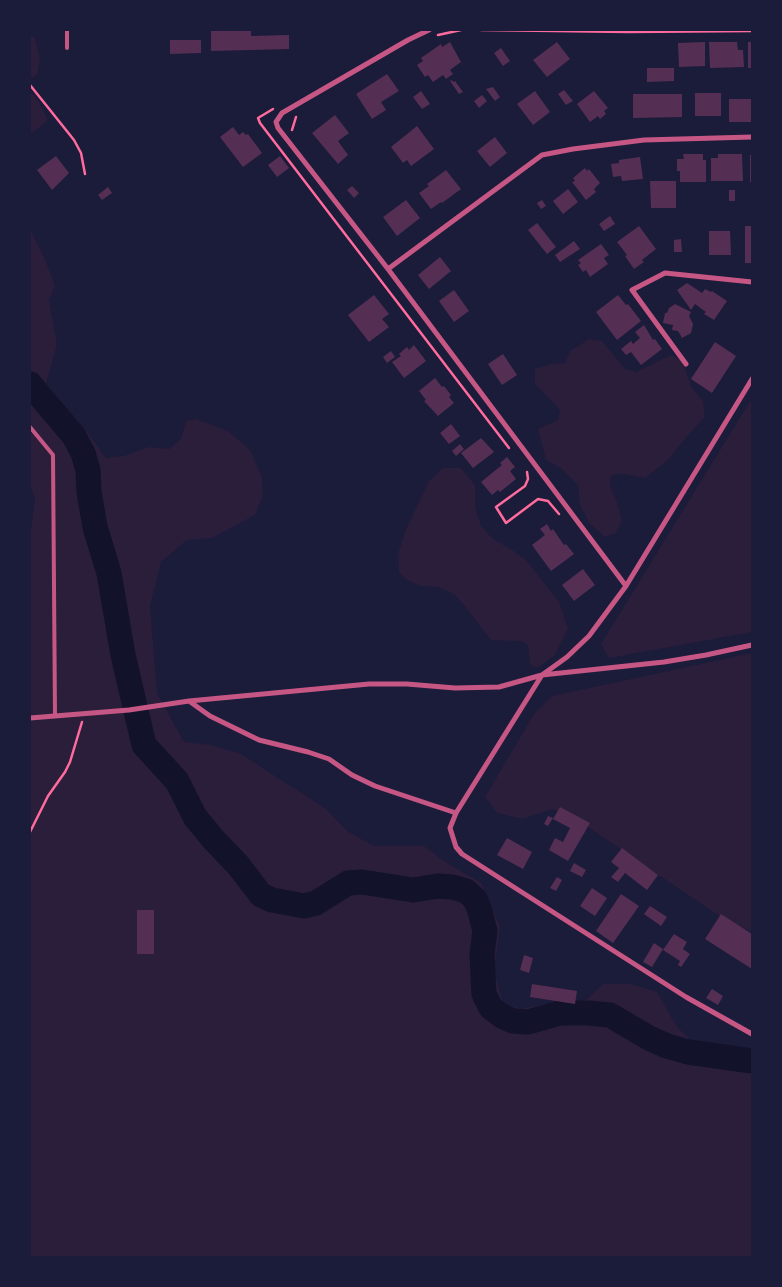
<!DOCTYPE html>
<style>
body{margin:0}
#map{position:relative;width:782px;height:1287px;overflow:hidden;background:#1b1b3a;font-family:"Alegreya Sans",sans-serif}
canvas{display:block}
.frame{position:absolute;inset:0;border:31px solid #1b1b3a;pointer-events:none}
</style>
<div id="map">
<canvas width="782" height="1287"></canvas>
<div class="frame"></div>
</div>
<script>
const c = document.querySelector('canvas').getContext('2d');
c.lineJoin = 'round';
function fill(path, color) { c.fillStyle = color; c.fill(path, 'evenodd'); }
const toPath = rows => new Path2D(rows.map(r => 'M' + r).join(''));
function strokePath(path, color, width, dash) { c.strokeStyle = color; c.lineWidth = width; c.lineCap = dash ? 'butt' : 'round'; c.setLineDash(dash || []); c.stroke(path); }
fill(toPath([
 [30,35,35,38,40,59,37,75,30,79],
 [30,91,39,102,48,120,30,135],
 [30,229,45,259,55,286,49,300,57,345,46,383,87,432,106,458,124,456,149,447,169,449,181,439,186,421,196,419,228,431,250,450,262,477,263,496,255,515,212,538,187,540,161,562,150,606,157,693,184,742,211,745,241,754,326,809,347,831,374,846,424,846,447,863,481,883,500,926,494,971,503,1003,521,1009,561,1001,585,1001,603,984,631,984,657,992,677,1027,695,1044,752,1054,752,1257,30,1257,30,536,35,500,30,483],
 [589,339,602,341,625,369,636,372,671,355,682,360,692,388,703,401,705,417,688,435,668,460,645,478,623,474,611,475,610,487,617,502,622,520,616,533,605,537,590,524,580,505,578,485,562,469,546,460,538,429,558,420,560,410,535,384,535,369,551,364,565,363,570,351],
 [752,398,752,632,609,658,601,644],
 [443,468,461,468,475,485,475,507,481,526,493,539,511,549,527,561,559,602,568,629,555,655,537,668,530,664,528,645,522,641,491,640,464,605,454,594,438,587,420,586,407,580,399,572,398,554,406,529,429,481],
 [752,653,752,932,718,915,567,813,552,809,523,819,497,813,485,797,534,714,552,696]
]), '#2a1e3b');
strokePath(toPath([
 [30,384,74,436,83,453,88,470,89,492,95,527,109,573,123,655,144,745,177,781,195,817,214,840,238,865,261,895,272,900,304,906,316,903,348,883,362,882,413,890,438,886,452,887,466,891,475,899,480,911,485,931,482,954,484,994,491,1008,502,1016,513,1021,528,1022,560,1013,588,1013,610,1015,649,1038,667,1046,688,1052,752,1061]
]), '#12122b', 25);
fill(toPath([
 [211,30,251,30,251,36,289,35,289,49,211,51],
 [170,40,201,40,201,53,170,54],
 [450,42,461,62,450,70,453,74,446,79,443,75,433,82,428,75,425,77,417,65,423,61,421,58,441,44,442,47],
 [557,42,570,59,547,77,533,60],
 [705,42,705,66,679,67,678,43],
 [709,42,737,42,738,50,743,50,744,67,710,68],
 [748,42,752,42,752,68,748,68],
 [501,48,510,61,503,66,494,53],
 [647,68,674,68,674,81,647,82],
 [387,74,399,91,381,102,386,110,372,119,356,94],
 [452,80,453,82,455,81,463,92,459,94,450,81],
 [493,87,500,97,495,101,486,89],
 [564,90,573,101,566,105,558,94],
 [421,91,430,104,422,109,413,97],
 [535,91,550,112,533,125,517,104],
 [594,91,608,108,604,111,606,114,600,119,598,116,590,122,577,104],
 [695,93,721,93,721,116,695,116],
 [633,94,682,94,682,117,633,118],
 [482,95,487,101,479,108,474,101],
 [729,99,752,99,752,122,729,122],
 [335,115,349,133,338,141,348,155,338,164,312,133],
 [417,126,434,149,411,166,407,160,403,163,391,147],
 [233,127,239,135,243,132,246,135,248,134,262,153,243,167,220,137],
 [495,137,507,153,490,167,477,151],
 [683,154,703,154,703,160,706,160,706,182,680,182,680,171,677,171,677,159,684,159],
 [718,154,742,154,743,181,711,181,711,158,718,158],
 [750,155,752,155,752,182,750,182],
 [56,156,69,173,52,190,37,170],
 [280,156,289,168,277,177,268,165],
 [640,157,643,179,622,181,621,176,613,177,611,164,619,163,619,160],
 [585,168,587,171,589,169,600,183,594,189,596,192,586,200,572,182,575,181,573,178],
 [446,170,461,189,442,203,441,202,431,209,419,193,429,186,427,184],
 [650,181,676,181,676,208,651,208],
 [352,186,359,193,354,198,347,190],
 [108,187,112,193,102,200,98,195],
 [568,189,578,202,563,214,553,201],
 [729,190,735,190,735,201,729,201],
 [406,200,420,218,397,236,383,217],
 [542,200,546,206,541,209,537,203],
 [610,216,615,224,604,231,599,224],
 [537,223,556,247,547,254,528,230],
 [639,226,656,249,642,260,644,262,634,269,625,256,627,255,617,242],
 [745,226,752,226,752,263,745,263],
 [709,231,730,231,731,255,709,255],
 [681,239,682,252,674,252,674,240],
 [574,241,580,249,560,262,555,255],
 [601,244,609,255,604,258,608,264,590,277,586,270,583,272,578,265,581,263,578,260],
 [440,257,451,271,429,289,418,275],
 [687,283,702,293,705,289,711,292,712,291,727,301,714,320,704,314,706,312,695,304,691,310,677,290],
 [454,290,469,311,454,322,439,301],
 [374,295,389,314,382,319,389,327,369,342,348,315],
 [618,295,626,305,628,304,641,321,617,340,596,312],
 [675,304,691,312,689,316,693,324,691,333,682,338,678,331,672,330,673,325,663,323,665,313,667,313,669,308],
 [644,325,653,340,655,339,662,349,641,365,631,352,626,355,621,349,631,341,633,344,640,338,635,332],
 [715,342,736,356,712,393,691,379],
 [414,345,426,361,404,378,392,362,401,356,399,354,407,347,409,350],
 [391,351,395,357,387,363,383,357],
 [503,354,517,375,502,385,488,364],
 [435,378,442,387,444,386,451,395,449,397,454,403,438,416,424,401,426,400,419,391],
 [451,424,460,436,449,444,440,433],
 [481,438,494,452,473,468,461,453],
 [460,444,464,449,456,456,452,451],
 [507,457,515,467,510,471,516,479,500,492,498,490,492,495,481,482,502,465,500,463],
 [547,524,551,531,553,529,564,545,566,544,574,554,551,571,532,545,545,535,540,529],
 [583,569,595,585,574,601,562,585],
 [560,807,590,823,568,861,549,850,555,838,563,842,570,828,553,819],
 [548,816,553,818,548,826,544,824],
 [507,838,532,852,523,869,497,855],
 [622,848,658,875,647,890,625,873,618,882,611,877,619,868,611,862],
 [574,863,586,870,582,877,570,871],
 [557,877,562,880,556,891,550,888],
 [592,888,607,898,595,916,580,906],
 [621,894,639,906,613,943,596,931],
 [650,906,667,917,661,926,644,914],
 [137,910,154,910,154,954,137,954],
 [721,914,752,934,752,969,705,939],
 [674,934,687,942,683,949,690,954,681,967,678,965,680,961,663,950],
 [654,943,663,949,652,967,643,962],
 [524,955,533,958,529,973,520,970],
 [532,984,577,991,575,1004,530,997],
 [712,989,723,996,718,1005,706,998]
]), '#542f53');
strokePath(toPath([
 [481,30,628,32,752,31],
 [438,35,461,30],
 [30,85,74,140,81,153,85,174],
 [273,109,258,118,260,123,509,448],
 [292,130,296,117],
 [527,472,528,479,525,486,496,507,506,523,538,499,548,501,559,514],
 [30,832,48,796,65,772,70,762,82,722]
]), '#ff6b9d', 2.5);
strokePath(toPath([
 [67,30,67,48],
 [30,427,53,455,55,716]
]), '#c65784', 4);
strokePath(toPath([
 [429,30,408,40,282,113,276,122,278,128,388,269,626,586],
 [388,269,542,155,573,149,644,140,752,137],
 [686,364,632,290,665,273,752,282],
 [752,379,626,586,589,636,567,657,542,675,456,813,450,828,456,847,462,854,686,997,752,1034],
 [189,701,369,684,407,684,455,688,499,687,542,675,664,662,706,655,752,645],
 [30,718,129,710,189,701,210,716,259,740,308,752,329,759,352,775,375,786,456,813]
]), '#c65784', 5);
</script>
